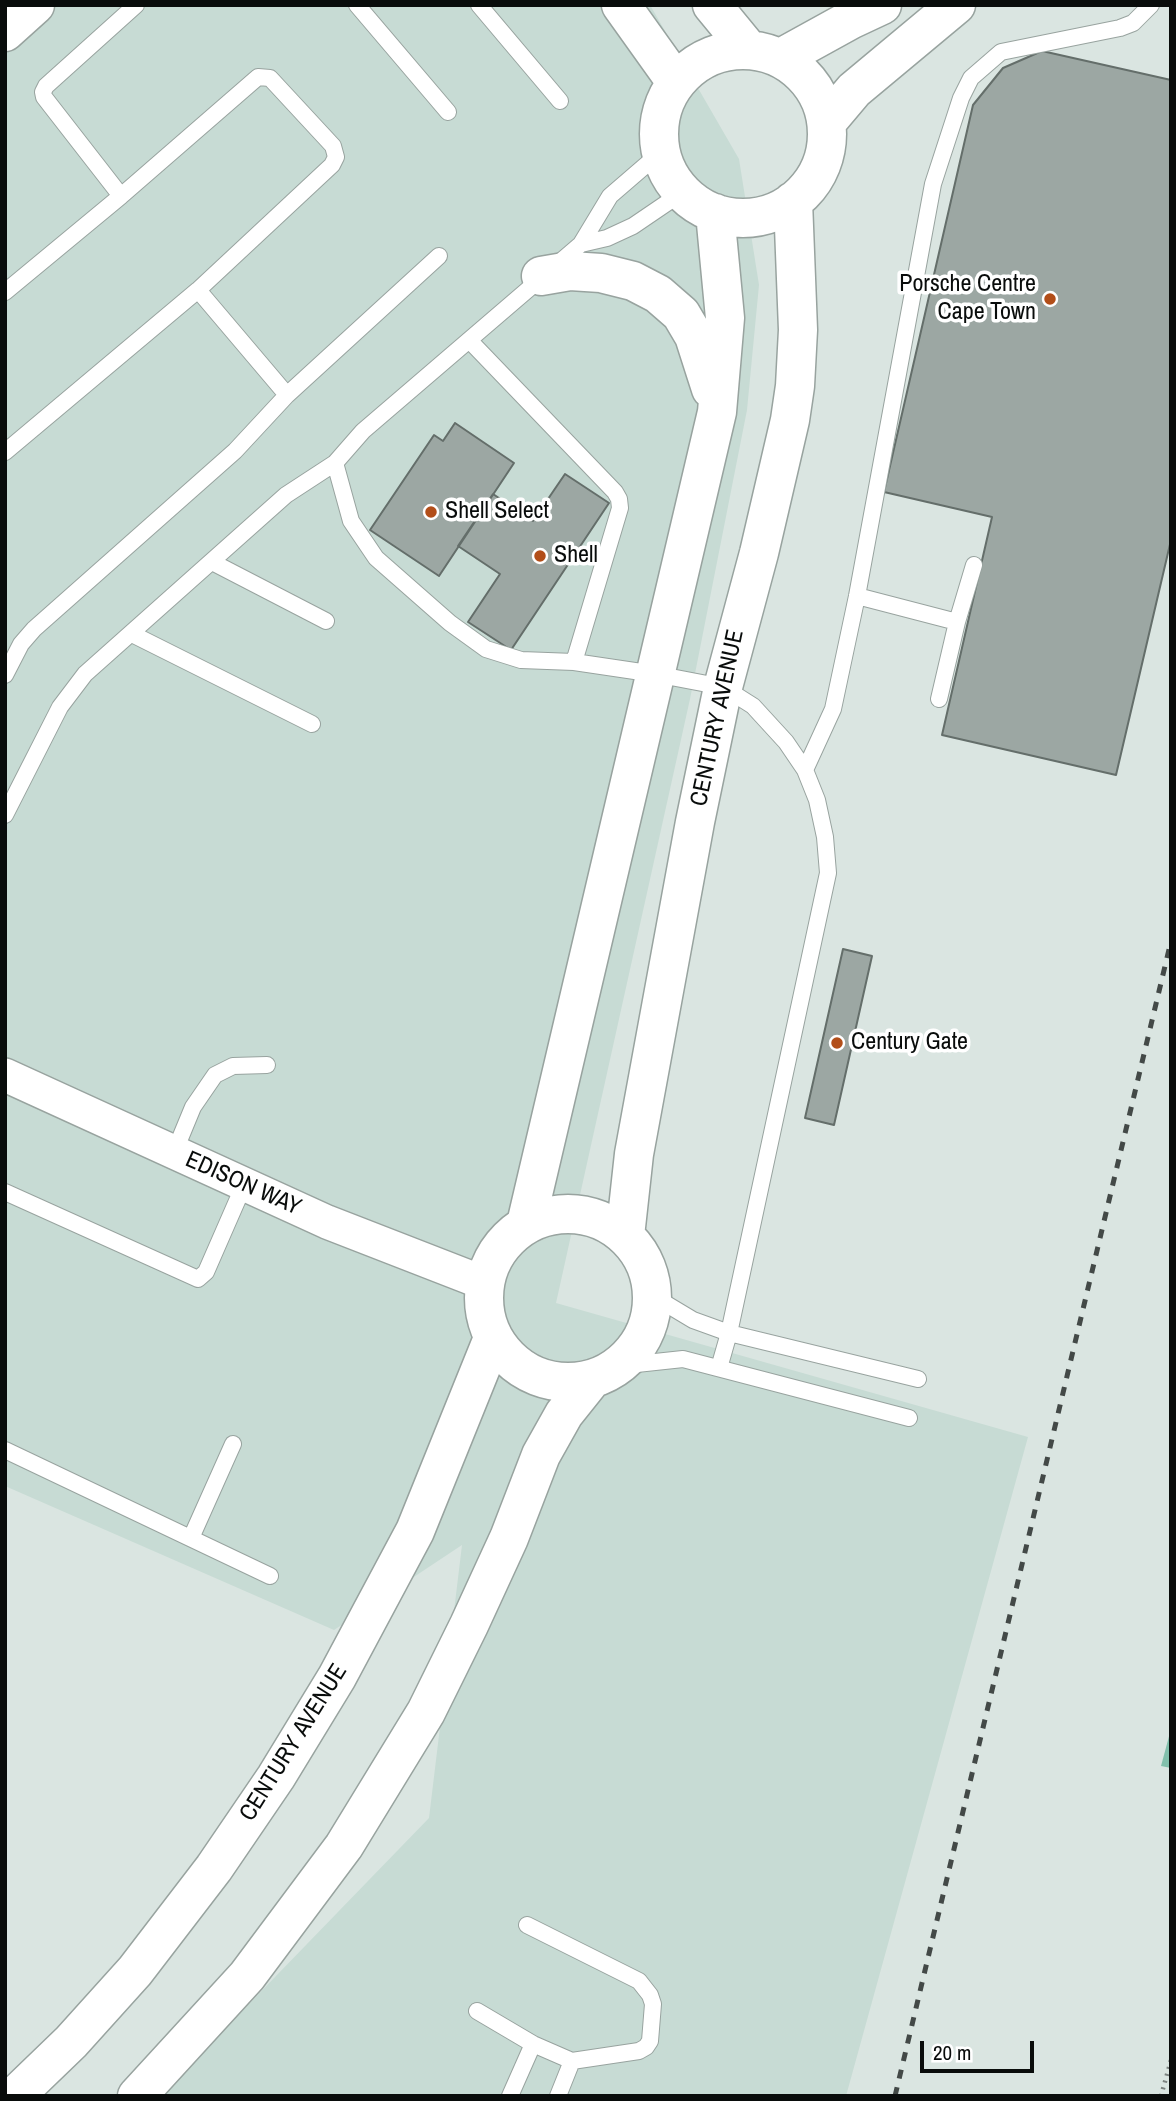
<!DOCTYPE html>
<style>
body{margin:0}
#map{position:relative;width:1176px;height:2101px;overflow:hidden;background:#dae5e1;font-family:"Archivo Narrow",sans-serif}
canvas{display:block}
.frame{position:absolute;inset:0;border:7px solid #090c0b;pointer-events:none}
.scale{position:absolute;left:920px;top:2041px;width:114px;height:32px;box-sizing:border-box;border:4px solid #090c0b;border-top:0;padding-left:9px;font-size:21px;line-height:24px;white-space:nowrap;color:#090c0b;-webkit-text-stroke:5px #fff;paint-order:stroke}
</style>
<div id="map">
<canvas width="1176" height="2101"></canvas>
<div class="frame"></div>
<div class="scale">20 m</div>
</div>
<script>
const c = document.querySelector('canvas').getContext('2d');
c.lineJoin = 'round';
function fill(path, color) { c.fillStyle = color; c.fill(path, 'evenodd'); }
const toPath = rows => new Path2D(rows.map(r => 'M' + r).join(''));
function strokePath(path, color, width, dash) { c.strokeStyle = color; c.lineWidth = width; c.lineCap = dash ? 'butt' : 'round'; c.setLineDash(dash || []); c.stroke(path); }
function write(font, color, halo, rows, align = 'center') {
  c.font = font + ' "Archivo Narrow",sans-serif'; c.lineWidth = 7; c.setLineDash([]); c.textBaseline = 'middle'; c.strokeStyle = halo; c.fillStyle = color; for (const [text, x, y, turn = 0] of rows) {
    c.save(); c.translate(x, y); c.rotate((+turn || 0) * Math.PI / 180); c.textAlign = isNaN(turn) ? turn : align; if (halo) c.strokeText(text, 0, 0); c.fillText(text, 0, 0); c.restore();
  }
}
fill(toPath([
 [5,5,650,5,739,159,759,285,747,410,690,699,556,1303,1028,1437,846,2096,143,2096,245,2008,429,1818,462,1545,334,1630,5,1486]
]), '#c7dbd4');
fill(toPath([
 [1171,1729,1171,1768,1161,1766]
]), '#82c0ac');
const building = toPath([
 [1042,51,1171,80,1171,540,1116,775,942,735,992,517,884,492,973,105,1003,68,1042,51],
 [455,423,514,463,439,576,370,530,434,435,443,441,455,423],
 [565,474,609,503,511,650,468,622,500,574,458,546,493,494,533,521,565,474],
 [843,949,872,956,834,1125,805,1118,843,949]
]);
fill(building, '#9ca7a3');
strokePath(building, '#646e6a', 2);
const service = toPath([
 [357,5,448,112],
 [479,5,560,101],
 [121,196,44,97,43,92,46,86,136,5],
 [581,244,607,238,633,226,683,192],
 [198,290,287,395,439,256],
 [5,292,121,196,258,77,270,78,333,146,336,157,332,165,198,290,5,452],
 [469,340,615,492,619,499,620,508,574,662],
 [335,463,351,521,376,558,450,623,486,649,521,660,574,662,655,674,723,687,753,706,786,742,805,770,817,800,825,837,828,873,729,1333,719,1368],
 [212,562,326,621],
 [857,596,957,622],
 [132,634,312,724],
 [5,675,21,644,34,629,235,451,287,395],
 [939,699,957,622,974,565],
 [805,770,833,709,857,596,933,184,961,98,971,78,1001,52,1120,28,1133,23,1151,5],
 [5,815,60,707,85,674,286,495,335,463,363,431,581,244,610,196,661,152],
 [174,1153,193,1107,215,1075,233,1066,267,1065],
 [5,1192,198,1279,206,1272,244,1185],
 [653,1296,693,1320,729,1333,918,1379],
 [618,1366,683,1359,909,1418],
 [5,1450,270,1576],
 [191,1538,233,1444],
 [477,2011,533,2044,572,2061,639,2051,646,2047,650,2041,653,2004,650,1995,639,1981,527,1925],
 [510,2096,533,2044],
 [558,2096,572,2061]
]);
const minor = toPath([
 [5,1075,327,1222,484,1283]
]);
const tertiary = toPath([
 [621,5,676,82],
 [712,5,749,50],
 '659 134a84 84 0 1 1 168 0a84 84 0 1 1-168 0Z',
 [781,58,850,20,882,5],
 [827,122,854,90,956,5],
 [541,276,570,271,601,273,633,281,658,294,681,314,694,336,711,389],
 '484 1298a84 84 0 1 1 168 0a84 84 0 1 1-168 0Z',
 [526,1224,717,412,725,318,715,213],
 [625,1236,634,1154,695,822,723,687,759,553,790,420,795,386,798,330,793,201],
 [15,2096,71,2042,135,1971,214,1868,276,1777,337,1677,415,1531,493,1338],
 [137,2096,247,1976,344,1846,426,1712,469,1625,509,1538,541,1455,564,1414,592,1379]
]);
const primary = toPath([
 [5,32,35,5]
]);
strokePath(service, '#98a39f', 18);
strokePath(minor, '#98a39f', 36);
strokePath(tertiary, '#98a39f', 41);
strokePath(primary, '#98a39f', 41);
strokePath(toPath([
 [1161,2096,1171,2060]
]), '#7b827f', 4.5, [2, 5]);
strokePath(service, '#fff', 16);
strokePath(minor, '#fff', 33);
strokePath(tertiary, '#fff', 38);
strokePath(primary, '#fff', 38);
strokePath(toPath([
 [895,2096,1171,941]
]), '#434947', 5, [9, 9]);
for (const [x, y, r, color] of [
 [1050,299,7,"#b24e19"],
 [431,512,7,"#b24e19"],
 [540,556,7,"#b24e19"],
 [837,1043,7,"#b24e19"]
]) { const dot = new Path2D(); dot.arc(x, y, r, 0, 2 * Math.PI); c.fillStyle = color; c.fill(dot); strokePath(dot, '#fff', 2.5); }
write('24px', '#090c0b', '#fff', [
 ["Porsche Centre",1036,285,"right"],
 ["Cape Town",1036,313,"right"],
 ["Shell Select",445,512],
 ["Shell",554,556],
 ["Century Gate",851,1043]
], 'left');
write('24px', '#090c0b', '#fff', [
 ["CENTURY AVENUE",718,718,-78],
 ["EDISON WAY",243,1184,24],
 ["CENTURY AVENUE",294,1743,-58]
]);
</script>
